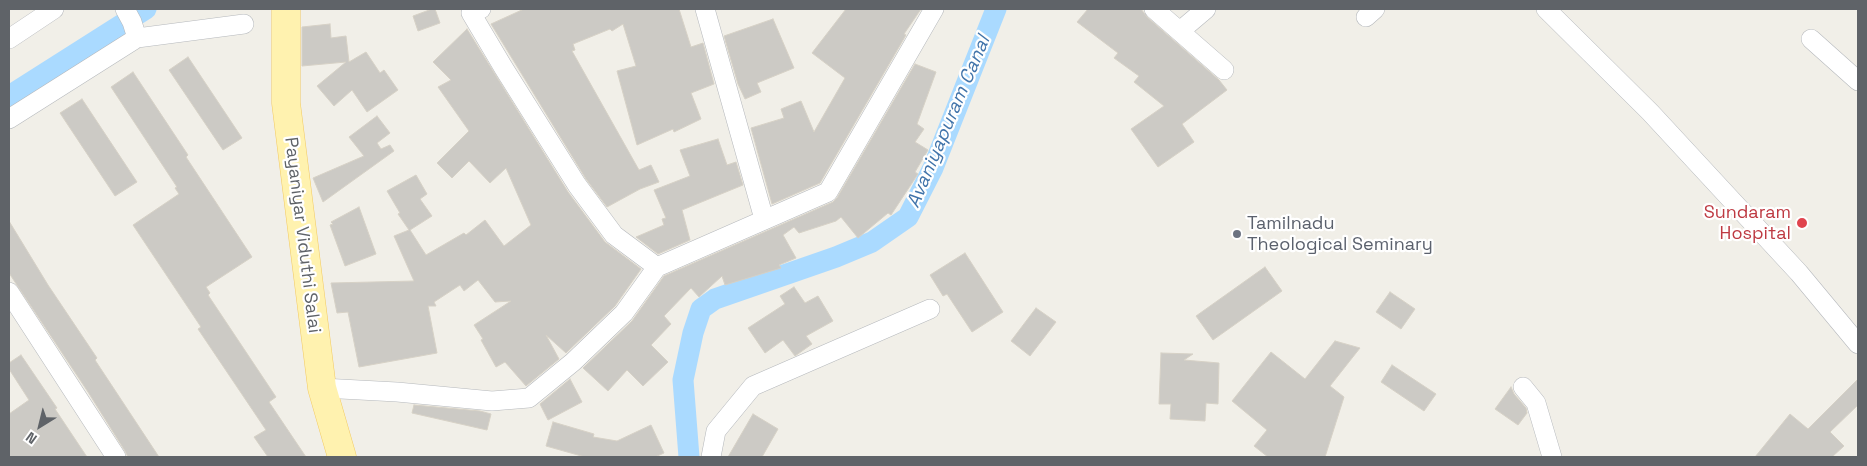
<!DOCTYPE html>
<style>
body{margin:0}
#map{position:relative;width:1867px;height:466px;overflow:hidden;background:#f1efe8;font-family:"Space Grotesk",sans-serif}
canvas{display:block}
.frame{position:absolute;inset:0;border:10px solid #5f6368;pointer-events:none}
.north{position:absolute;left:15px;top:401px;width:50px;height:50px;-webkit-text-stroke:4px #fff;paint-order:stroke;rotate:216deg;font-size:14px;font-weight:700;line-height:20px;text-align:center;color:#5f6368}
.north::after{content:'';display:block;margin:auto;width:18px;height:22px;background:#5f6368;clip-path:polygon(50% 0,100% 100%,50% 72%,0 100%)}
</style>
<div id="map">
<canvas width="1867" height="466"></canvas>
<div class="frame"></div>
<div class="north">N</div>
</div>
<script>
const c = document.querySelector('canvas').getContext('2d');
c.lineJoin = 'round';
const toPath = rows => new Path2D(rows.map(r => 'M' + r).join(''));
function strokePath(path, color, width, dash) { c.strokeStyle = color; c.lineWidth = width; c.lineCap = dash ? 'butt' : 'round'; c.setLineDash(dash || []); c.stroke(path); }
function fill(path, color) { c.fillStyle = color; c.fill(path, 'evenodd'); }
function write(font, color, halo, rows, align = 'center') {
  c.font = font + ' "Space Grotesk",sans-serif'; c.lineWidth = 4.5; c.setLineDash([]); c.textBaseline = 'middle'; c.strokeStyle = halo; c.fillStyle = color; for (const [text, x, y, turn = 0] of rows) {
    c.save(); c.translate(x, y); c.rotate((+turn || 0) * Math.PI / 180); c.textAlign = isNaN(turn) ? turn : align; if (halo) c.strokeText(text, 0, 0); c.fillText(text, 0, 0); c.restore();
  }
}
strokePath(toPath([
 [9,96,146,9],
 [689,457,683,380,693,333,701,309,715,299,836,257,872,242,908,217,933,168,996,9]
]), '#aadaff', 21);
const building = toPath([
 [432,9,435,9,440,23,418,31,413,16,432,9],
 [524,9,679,9,691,47,703,43,714,84,691,93,701,119,674,132,673,129,637,145,617,71,636,66,623,24,612,31,610,29,573,44,575,50,572,51,639,170,651,165,659,182,640,189,607,207,586,179,491,24,524,9],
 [846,9,921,9,904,34,906,35,820,183,772,204,751,128,784,118,781,109,801,101,814,132,845,78,812,53,846,9],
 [1088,9,1141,9,1147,17,1219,80,1227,90,1182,124,1194,142,1158,167,1131,129,1164,106,1134,82,1139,76,1114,58,1118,53,1077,22,1088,9],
 [773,19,794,68,757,83,761,92,745,99,738,84,724,36,773,19],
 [330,24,331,38,346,36,349,62,366,52,380,73,384,70,398,90,367,112,352,90,334,106,317,86,346,62,302,66,302,27,330,24],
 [467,29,568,192,605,242,641,269,615,306,566,353,546,335,559,359,526,386,505,362,496,367,481,340,483,339,474,325,511,301,495,302,478,280,464,291,460,285,434,302,436,306,428,306,437,353,359,367,348,312,337,313,331,283,414,281,394,236,409,230,398,214,400,213,387,191,416,175,427,194,420,199,432,216,410,230,426,255,464,233,466,235,485,220,504,246,531,225,506,168,490,183,469,161,452,178,437,163,469,131,438,87,451,80,433,62,467,29],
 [188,57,242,138,223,150,169,70,188,57],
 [915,64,936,72,917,124,924,129,915,142,928,150,915,172,918,174,891,215,888,213,858,238,841,217,836,221,799,233,794,227,783,235,796,258,779,265,781,268,725,285,722,276,699,297,691,288,664,316,671,324,651,345,668,362,643,386,627,370,608,391,583,368,632,321,664,276,833,202,837,198,915,64],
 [133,72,188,155,186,157,252,257,206,287,210,293,208,295,276,397,269,402,306,457,268,457,254,437,266,430,198,329,201,327,133,225,179,194,175,188,177,187,111,87,133,72],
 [82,99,137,182,115,196,60,113,82,99],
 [377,116,390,133,377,143,381,149,390,145,394,151,323,202,313,178,364,156,349,137,377,116],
 [718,139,727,165,736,162,743,185,682,210,690,240,658,254,636,237,664,225,662,219,666,218,654,190,690,176,680,150,718,139],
 [359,207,376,254,345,266,330,225,333,224,331,222,359,207],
 [9,221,48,285,97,358,95,360,159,457,128,457,125,451,88,392,9,273,9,221],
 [965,253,1003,312,972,332,947,294,943,296,930,275,965,253],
 [1265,267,1282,291,1213,340,1196,316,1265,267],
 [794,287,805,303,818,296,833,321,806,336,812,344,795,356,783,340,765,353,748,328,785,304,780,296,794,287],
 [1390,292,1415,309,1401,329,1376,312,1390,292],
 [1036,308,1056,322,1030,356,1011,341,1036,308],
 [1335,341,1360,348,1330,386,1344,397,1325,457,1268,457,1254,446,1267,430,1232,401,1271,352,1305,379,1335,341],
 [1161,353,1193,354,1184,360,1219,363,1218,404,1206,403,1205,421,1170,419,1171,404,1159,404,1161,353],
 [21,355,57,408,55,409,87,457,9,457,9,414,29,400,9,369,9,363,21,355],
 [1392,365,1436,394,1424,411,1381,382,1392,365],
 [570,379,582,402,548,420,540,404,570,379],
 [1858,379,1858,405,1830,432,1844,446,1832,457,1755,457,1790,414,1808,429,1858,379],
 [1511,387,1514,394,1526,408,1527,413,1518,425,1495,409,1511,387],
 [414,405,480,411,491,414,487,430,412,413,414,405],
 [753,414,778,429,762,457,728,457,753,414],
 [553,422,594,434,593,437,617,441,651,425,664,453,655,457,585,457,546,446,553,422]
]);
fill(building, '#cccac5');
strokePath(building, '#d6d1c6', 1);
const minor = toPath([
 [125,9,132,22,137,38,244,24],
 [705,9,764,219],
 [1154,9,1224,70],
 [1546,9,1650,112,1799,273,1858,344],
 [1366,17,1375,9],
 [1180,31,1206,9],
 [9,39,54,9],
 [1811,39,1858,81],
 [9,119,137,38],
 [657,267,828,192,934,9],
 [9,292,116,457],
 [1523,387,1536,403,1552,457],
 [322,388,397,392,492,401,529,398,573,362,624,313,657,267,614,235,577,185,503,67,471,13,481,9],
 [711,457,716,431,753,386,930,309]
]);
const primary = toPath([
 [286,9,286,103,322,388,342,457]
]);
strokePath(minor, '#b5b8bc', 20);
strokePath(primary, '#f2c960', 29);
strokePath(minor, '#fff', 19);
strokePath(primary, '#fff2af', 28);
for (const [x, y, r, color] of [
 [1802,223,6,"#e0444e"],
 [1237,234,5,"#6b7280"]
]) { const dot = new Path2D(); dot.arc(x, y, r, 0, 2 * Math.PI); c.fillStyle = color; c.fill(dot); strokePath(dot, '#fff', 2); }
write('18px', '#be3a42', '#fff', [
 ["Sundaram",1791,213],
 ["Hospital",1791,234]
], 'right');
write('18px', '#5b616d', '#fff', [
 ["Tamilnadu",1247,224],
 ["Theological Seminary",1247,245]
], 'left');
write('18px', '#5f6368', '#fff', [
 ["Payaniyar Viduthi Salai",302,235,83]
]);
write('italic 19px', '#4174aa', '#fff', [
 ["Avaniyapuram Canal",949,122,-67]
]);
</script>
